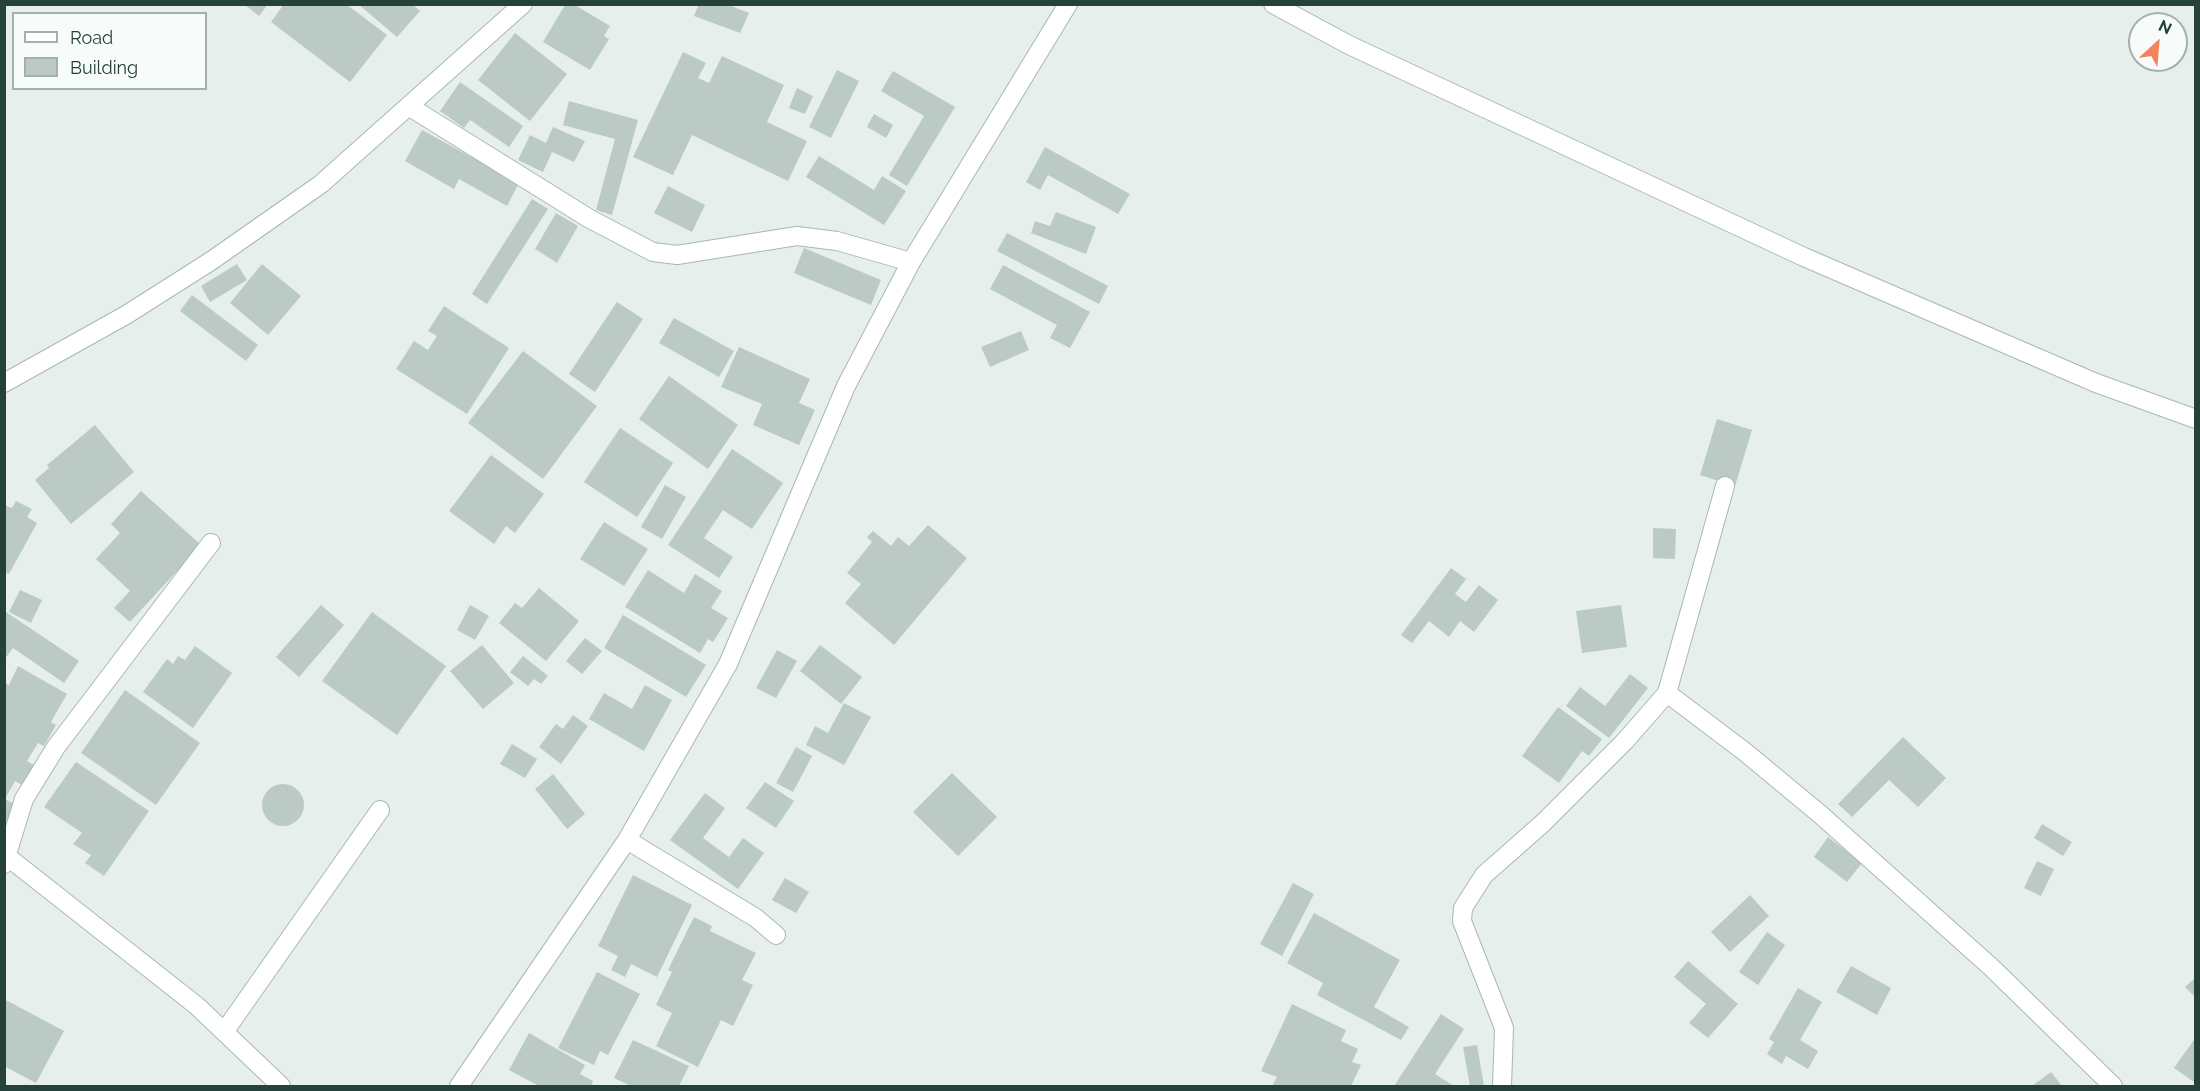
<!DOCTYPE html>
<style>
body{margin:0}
#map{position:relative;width:2200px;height:1091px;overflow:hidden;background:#e6efeb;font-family:Raleway,sans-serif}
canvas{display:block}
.frame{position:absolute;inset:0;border:6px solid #24423a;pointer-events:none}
.legend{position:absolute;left:12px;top:12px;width:195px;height:78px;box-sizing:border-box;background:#f7fbf9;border:2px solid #a3b1ad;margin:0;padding:8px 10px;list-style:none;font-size:18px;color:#24423a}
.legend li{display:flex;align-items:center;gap:12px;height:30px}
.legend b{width:30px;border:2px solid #a3b1ad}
.north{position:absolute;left:2128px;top:12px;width:60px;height:60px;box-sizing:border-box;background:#f7fbf9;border:2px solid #a3b1ad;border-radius:50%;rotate:26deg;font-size:16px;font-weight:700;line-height:24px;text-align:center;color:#24423a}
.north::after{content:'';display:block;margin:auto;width:21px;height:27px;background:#f4845f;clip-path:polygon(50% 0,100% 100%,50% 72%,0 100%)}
</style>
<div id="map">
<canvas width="2200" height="1091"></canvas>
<div class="frame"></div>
<ul class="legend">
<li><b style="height:8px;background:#fff"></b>Road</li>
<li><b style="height:16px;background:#bbcac4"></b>Building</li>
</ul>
<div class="north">N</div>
</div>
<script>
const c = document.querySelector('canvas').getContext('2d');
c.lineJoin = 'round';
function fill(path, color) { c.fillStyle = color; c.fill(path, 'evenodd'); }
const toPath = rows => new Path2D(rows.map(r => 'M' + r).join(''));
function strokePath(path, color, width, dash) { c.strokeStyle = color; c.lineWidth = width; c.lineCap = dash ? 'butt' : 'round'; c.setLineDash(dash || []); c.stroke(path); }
fill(toPath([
 [244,4,268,4,259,16],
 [284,4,346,4,387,35,350,82,271,22],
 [358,4,412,4,420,11,397,37],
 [699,4,726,4,749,13,740,33,694,16],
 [565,5,575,5,610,26,604,36,609,39,590,70,543,42],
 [515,33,567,74,530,121,478,80],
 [683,52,706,63,698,78,709,83,722,56,784,85,767,122,807,141,788,181,692,135,673,175,633,157],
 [837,70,859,81,831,138,809,127],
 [893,71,955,107,907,186,889,175,924,116,881,91],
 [460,82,523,126,509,147,470,120,464,128,440,111],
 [797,88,813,96,805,114,789,108],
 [569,101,638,120,612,215,596,210,615,139,563,125],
 [874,114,893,125,886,138,867,127],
 [553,127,585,141,574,162,552,152,543,172,518,160,530,135,546,143],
 [422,130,519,183,507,206,459,179,454,189,405,161],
 [1045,147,1130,194,1118,214,1048,175,1040,190,1026,182],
 [819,156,874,190,882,176,906,191,884,225,806,177],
 [668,186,705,205,692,232,654,213],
 [532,199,548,209,487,304,472,294],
 [1056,212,1096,227,1086,254,1031,233,1035,221,1050,226],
 [556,213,578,226,557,263,535,249],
 [1007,233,1108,286,1099,304,997,251],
 [804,248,881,280,871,305,794,273],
 [237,264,247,280,210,302,201,286],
 [262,264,301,296,268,335,230,303],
 [1003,265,1090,312,1070,348,1050,338,1057,325,990,289],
 [192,295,258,345,246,361,180,311],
 [617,302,643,319,595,392,569,374],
 [444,306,509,348,467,414,396,369,414,341,428,350,437,336,428,331],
 [674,318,734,351,719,377,659,343],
 [1021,331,1029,350,990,367,981,347],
 [739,347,810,379,799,403,815,410,799,445,753,425,762,404,721,387],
 [523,351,597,406,543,479,468,423],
 [669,376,738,425,708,469,639,419],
 [1717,419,1752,430,1735,486,1700,475],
 [95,425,134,472,71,524,35,480,49,468,47,465],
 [620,428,673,463,637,517,584,482],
 [732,449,783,483,752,529,723,510,704,538,733,557,719,578,668,545],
 [491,455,544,494,515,533,506,526,494,544,449,511],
 [665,485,686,497,662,539,641,527],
 [141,491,201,545,130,622,114,608,130,591,96,559,120,533,111,524],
 [16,501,32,509,27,517,37,523,9,574,4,571,4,505,12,508],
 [604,522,648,549,624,586,580,559],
 [928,525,967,558,894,645,845,603,861,584,847,573,872,542,867,537,873,531,891,546,898,537,909,546],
 [1653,528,1676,529,1675,559,1653,558],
 [1451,568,1466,579,1455,594,1466,602,1479,585,1498,600,1474,632,1460,621,1449,637,1429,621,1412,643,1401,635],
 [648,570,684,593,695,574,722,591,711,608,728,618,713,642,708,639,700,653,625,607],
 [539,588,579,621,546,661,499,623,515,603,522,608],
 [20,590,42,600,31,623,9,612],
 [321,605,344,625,299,677,276,657],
 [470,605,489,616,475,640,457,630],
 [1621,605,1627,647,1582,653,1576,611],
 [6,612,79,661,64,683,13,648,4,660],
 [372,612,446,666,397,735,322,681],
 [623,615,706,665,686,697,604,648],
 [585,638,602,651,582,674,566,661],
 [482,645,514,683,483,709,450,671],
 [820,645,862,677,841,704,800,671],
 [195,646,232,673,193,728,143,692,167,659,173,664,178,656,185,660],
 [777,650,797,661,776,698,756,688],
 [523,656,548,676,541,684,534,679,528,686,510,672],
 [18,666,67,694,51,722,56,725,44,746,38,743,27,761,34,765,22,785,15,781,5,799,16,805,4,825,4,682,9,685],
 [1630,674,1648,688,1609,738,1566,706,1580,687,1605,706],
 [645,685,672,700,644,751,589,719,604,693,632,709],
 [125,690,200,743,156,805,81,753],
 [844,703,871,717,844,765,806,745,815,726,828,733],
 [1558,707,1602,739,1589,756,1582,751,1559,783,1522,756],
 [573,715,588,726,561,764,539,747,556,724,563,729],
 [1903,737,1946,778,1918,807,1889,780,1852,817,1838,804],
 [512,744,537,759,525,778,500,764],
 [796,747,812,756,793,792,776,783],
 [76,762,149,811,104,876,85,863,91,855,73,844,82,833,44,807],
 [952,773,997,817,958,856,913,812],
 [553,774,585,814,567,829,535,789],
 [765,782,794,801,776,828,746,808],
 '262 805a21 21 0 1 1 42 0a21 21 0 1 1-42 0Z',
 [705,793,725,808,703,838,729,857,743,838,764,853,738,889,670,840],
 [2042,824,2072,842,2063,856,2034,838],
 [1828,837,1862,863,1847,882,1814,857],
 [2037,861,2054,869,2041,896,2024,888],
 [633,875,692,905,657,977,631,964,625,977,611,970,618,956,598,946],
 [785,878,809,892,796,913,772,900],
 [1293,883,1314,894,1282,956,1260,944],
 [1750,895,1769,916,1730,952,1711,932],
 [1314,913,1400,960,1374,1007,1409,1027,1401,1040,1317,995,1323,983,1287,963],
 [694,917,712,926,710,931,756,953,742,980,753,985,733,1026,721,1020,698,1067,656,1046,672,1013,656,1005,672,972,668,970],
 [1767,932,1785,945,1758,985,1739,972],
 [1688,961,1738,1004,1708,1038,1689,1023,1706,1004,1674,977],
 [1851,966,1891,988,1877,1015,1836,992],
 [597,972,640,994,608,1055,600,1051,594,1065,558,1048],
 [2196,977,2196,998,2185,987],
 [1798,988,1822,1002,1800,1040,1818,1051,1808,1069,1786,1056,1782,1064,1767,1054,1774,1042,1769,1039],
 [4,999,64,1031,36,1083,4,1066],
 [1292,1004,1346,1030,1341,1041,1358,1049,1352,1062,1361,1065,1351,1086,1272,1086,1277,1077,1261,1071],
 [1441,1014,1464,1029,1435,1074,1454,1086,1394,1086],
 [529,1033,585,1065,580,1074,593,1081,591,1086,539,1086,509,1070],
 [2196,1037,2196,1080,2194,1082,2174,1068],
 [633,1040,689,1066,679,1086,631,1086,614,1078],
 [1477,1045,1484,1086,1470,1086,1463,1047],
 [2051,1072,2062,1086,2032,1086]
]), '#bbcac4');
const minor = toPath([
 [1273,4,1349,45,1804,257,2096,383,2196,419],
 [410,107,590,219,653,252,677,255,797,236,837,241,911,262],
 [4,383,126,315,211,261,321,184,523,4],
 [1667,693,1745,752,1821,815,1991,967,2113,1086],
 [627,840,756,918,776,935],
 [4,854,197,1006,281,1086],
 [4,864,24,799,56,747,211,543],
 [224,1032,380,810],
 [459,1086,627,840,728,664,846,386,911,262,1068,4],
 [1502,1086,1504,1028,1462,921,1463,908,1484,875,1543,823,1625,741,1667,693,1725,486]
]);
strokePath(minor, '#a8b8b2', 20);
strokePath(minor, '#fff', 18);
</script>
